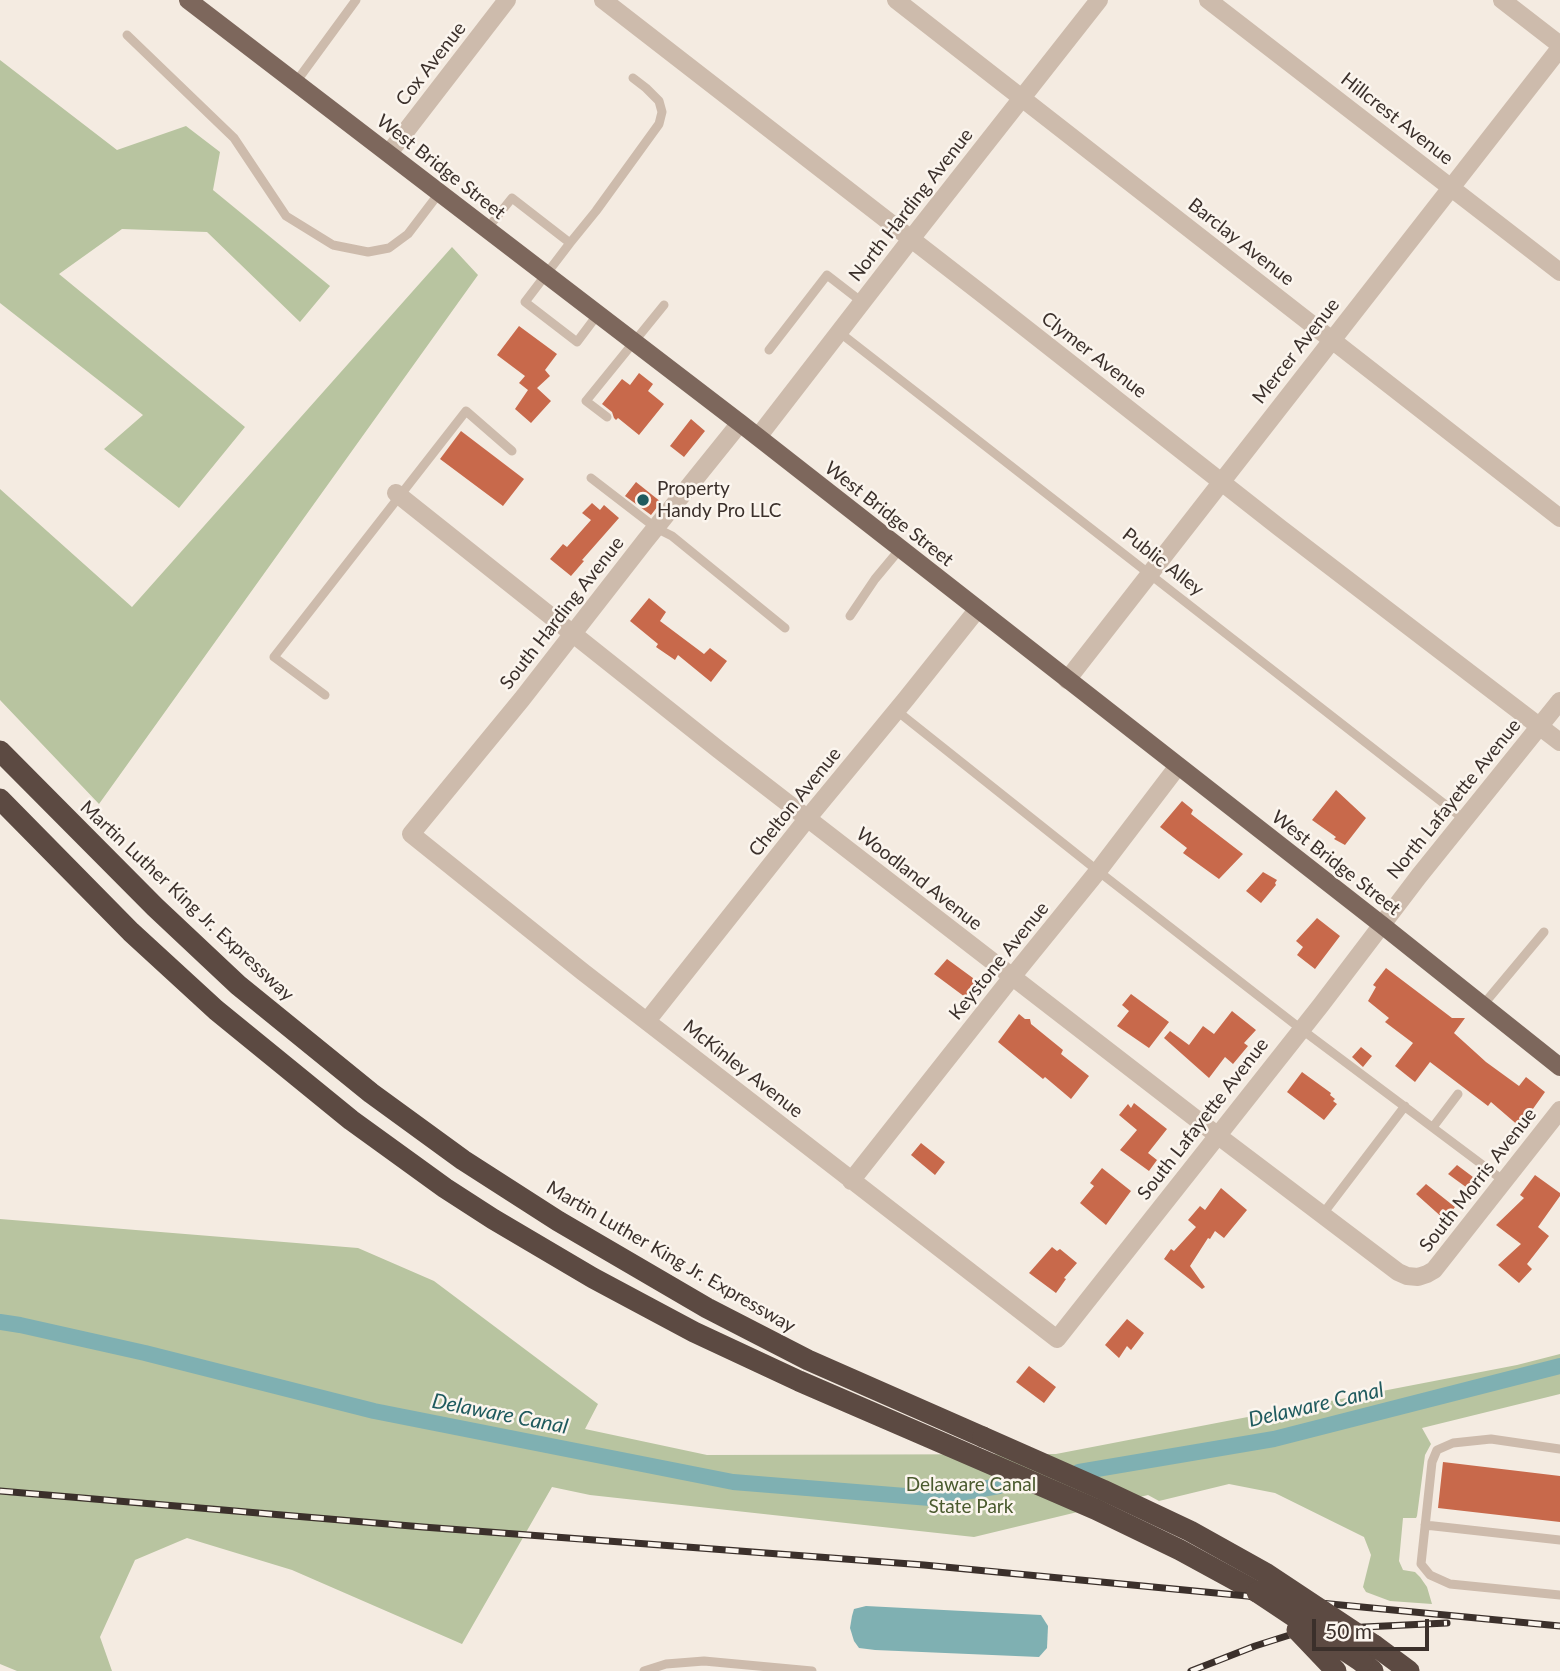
<!DOCTYPE html>
<style>
body{margin:0}
#map{position:relative;width:1560px;height:1671px;overflow:hidden;background:#f4ebe1;font-family:Lato,sans-serif}
canvas{display:block}
.scale{position:absolute;left:1312px;top:1619px;width:117px;height:32px;box-sizing:border-box;border:4px solid #3b302b;border-top:0;padding-left:9px;font-size:21px;line-height:24px;white-space:nowrap;color:#3b302b;-webkit-text-stroke:5px #fbf5ee;paint-order:stroke}
</style>
<div id="map">
<canvas width="1560" height="1671"></canvas>
<div class="scale">50 m</div>
</div>
<script>
const c = document.querySelector('canvas').getContext('2d');
c.lineJoin = 'round';
function fill(path, color) { c.fillStyle = color; c.fill(path, 'evenodd'); }
const toPath = rows => new Path2D(rows.map(r => 'M' + r).join(''));
function strokePath(path, color, width, dash) { c.strokeStyle = color; c.lineWidth = width; c.lineCap = dash ? 'butt' : 'round'; c.setLineDash(dash || []); c.stroke(path); }
function write(font, color, halo, rows, align = 'center') {
  c.font = font + ' Lato,sans-serif'; c.lineWidth = 5; c.setLineDash([]); c.textBaseline = 'middle'; c.strokeStyle = halo; c.fillStyle = color; for (const [text, x, y, turn = 0] of rows) {
    c.save(); c.translate(x, y); c.rotate((+turn || 0) * Math.PI / 180); c.textAlign = isNaN(turn) ? turn : align; if (halo) c.strokeText(text, 0, 0); c.fillText(text, 0, 0); c.restore();
  }
}
fill(toPath([
 [0,60,117,150,186,126,220,152,213,190,330,286,300,322,207,232,122,229,59,274,245,427,179,508,104,449,143,415,0,303],
 [452,247,478,275,99,804,0,700,0,489,132,607],
 [0,1219,358,1248,434,1281,598,1404,585,1429,707,1455,1056,1454,1517,1365,1560,1354,1560,1394,1422,1428,1431,1444,1425,1455,1417,1516,1416,1518,1403,1518,1399,1561,1403,1570,1415,1572,1420,1577,1427,1587,1432,1604,1390,1601,1366,1592,1363,1587,1371,1555,1364,1537,1275,1493,1229,1484,1159,1501,1148,1495,974,1537,590,1495,552,1487,462,1644,292,1570,187,1538,135,1560,100,1637,112,1671,17,1671,0,1664]
]), '#b8c4a0');
fill(toPath([
 [866,1606,1041,1615,1048,1626,1047,1648,1039,1657,875,1650,859,1648,854,1641,850,1628,852,1616,854,1609]
]), '#7fb0b2');
strokePath(toPath([
 [0,1322,20,1325,145,1353,374,1411,733,1482,930,1498,999,1486],
 [1079,1472,1274,1439,1560,1366]
]), '#7fb0b2', 16);
fill(toPath([
 [519,326,557,354,545,370,550,376,537,388,551,401,531,423,515,409,528,390,519,383,525,376,497,355],
 [639,373,653,384,648,391,664,404,639,435,618,418,616,420,614,418,612,412,602,404,622,379,630,385],
 [691,419,705,431,684,457,670,446],
 [461,431,524,479,503,506,440,459],
 [636,482,661,502,651,515,625,496],
 [592,503,600,510,604,505,619,518,582,560,584,561,571,576,550,559,563,544,567,547,591,520,582,513],
 [649,598,666,612,660,621,704,654,710,648,727,661,711,682,678,655,675,660,656,647,658,644,630,621],
 [1336,790,1366,818,1345,845,1334,839,1336,837,1312,820],
 [1182,801,1193,810,1191,814,1243,854,1219,879,1183,853,1187,848,1160,827],
 [1263,872,1277,880,1275,883,1276,885,1261,903,1246,891],
 [1317,918,1340,936,1315,969,1297,955,1303,947,1296,941],
 [947,959,977,981,965,997,934,974],
 [1386,968,1452,1018,1465,1018,1454,1033,1486,1062,1519,1086,1526,1077,1545,1092,1520,1127,1491,1102,1488,1106,1430,1062,1415,1082,1395,1066,1413,1043,1385,1022,1389,1018,1368,1001,1376,987,1373,985],
 [1131,994,1169,1022,1149,1048,1117,1026,1129,1011,1122,1005],
 [1232,1011,1256,1030,1244,1043,1248,1046,1233,1064,1225,1057,1209,1078,1164,1038,1170,1031,1189,1045,1203,1026,1214,1034],
 [1019,1014,1025,1019,1030,1019,1031,1024,1063,1050,1061,1054,1089,1076,1071,1099,1045,1077,1043,1079,998,1042],
 [1361,1047,1372,1056,1363,1067,1352,1057],
 [1302,1072,1331,1093,1330,1095,1335,1099,1333,1101,1337,1104,1324,1120,1287,1092],
 [1134,1103,1167,1129,1148,1153,1157,1160,1149,1171,1120,1150,1137,1130,1119,1115,1128,1104,1131,1108],
 [921,1143,945,1162,935,1175,911,1155],
 [1457,1165,1477,1180,1470,1190,1448,1174],
 [1102,1168,1131,1191,1106,1225,1080,1203,1094,1186,1090,1183],
 [1535,1175,1560,1193,1560,1196,1538,1227,1549,1236,1527,1264,1532,1269,1519,1283,1498,1265,1521,1244,1496,1225,1524,1198,1520,1195],
 [1426,1184,1455,1207,1445,1220,1416,1194],
 [1221,1188,1247,1210,1224,1238,1215,1231,1210,1239,1208,1238,1190,1266,1205,1287,1202,1289,1164,1259,1171,1249,1174,1251,1196,1227,1188,1220,1200,1206,1205,1210],
 [1052,1247,1057,1251,1060,1249,1077,1263,1064,1278,1066,1279,1056,1293,1029,1273],
 [1127,1319,1144,1333,1131,1350,1127,1346,1119,1358,1105,1345],
 [1029,1366,1056,1387,1044,1403,1016,1382],
 [1443,1462,1560,1476,1560,1522,1438,1508]
]), '#c8694b');
strokePath(toPath([
 [127,35,234,138,286,216,333,245,368,252,389,248,408,234,440,192],
 [296,82,356,0],
 [487,229,512,198,570,243,525,302,577,342,598,314],
 [570,243,596,211,659,124,662,112,659,101,646,88,633,78],
 [839,332,1465,820],
 [769,350,827,275,862,302],
 [607,417,586,401,664,305],
 [591,478,656,528,672,536,785,628],
 [850,616,875,579,900,549],
 [325,695,274,657,466,411,512,451],
 [897,711,1098,871,1301,1029,1504,1181],
 [1483,1005,1544,932],
 [1433,1127,1458,1094],
 [1322,1215,1405,1106],
 [1560,1449,1491,1439,1453,1443,1437,1450,1432,1462,1421,1564,1430,1575,1450,1584,1560,1595],
 [1425,1525,1560,1540],
 [644,1671,666,1664,704,1661,812,1671]
]), '#cdbbac', 9);
strokePath(toPath([
 [603,0,986,297,1280,528,1560,742],
 [896,0,1560,518],
 [1208,0,1560,272],
 [1502,0,1560,45],
 [389,153,507,0],
 [740,423,645,541,522,699,411,834,583,972,1057,1339,1321,1005,1419,876,1560,701],
 [758,437,911,239,1099,0],
 [396,493,719,750,1217,1135,1398,1272,1407,1276,1418,1277,1427,1274,1434,1270,1560,1110],
 [1067,680,1560,48],
 [647,1021,807,819,906,699,977,610],
 [851,1181,1012,977,1098,871,1178,766]
]), '#cdbbac', 18);
strokePath(toPath([
 [188,0,740,423,1382,925,1560,1067]
]), '#7d675c', 18);
strokePath(toPath([
 [0,751,155,907,238,985,371,1093,463,1160,558,1221,707,1308,808,1360,983,1437],
 [0,799,131,932,216,1010,351,1120,445,1188,493,1219,593,1278,694,1332,799,1381,1095,1509,1180,1550,1257,1592],
 [1374,1645,1409,1671],
 [1362,1662,1373,1671]
]), '#5c4a42', 21);
const rail = toPath([
 [0,1491,423,1527,924,1565,1560,1626],
 [1191,1671,1255,1646,1296,1633,1364,1627,1447,1623]
]);
strokePath(rail, '#3b302b', 7);
strokePath(rail, '#fbf5ee', 4.5, [13]);
strokePath(toPath([
 [983,1437,1103,1490,1190,1531,1267,1574,1374,1645],
 [1257,1592,1362,1662],
 [1297,1630,1336,1671]
]), '#5c4a42', 21);
for (const [x, y, r, color] of [
 [643,500,7,"#1f5a5e"]
]) { const dot = new Path2D(); dot.arc(x, y, r, 0, 2 * Math.PI); c.fillStyle = color; c.fill(dot); strokePath(dot, '#fbf5ee', 2.5); }
write('19px', '#3b302b', '#fbf5ee', [
 ["Cox Avenue",431,64,-52],
 ["Hillcrest Avenue",1397,119,38],
 ["West Bridge Street",441,167,38],
 ["North Harding Avenue",911,205,-52],
 ["Barclay Avenue",1241,242,38],
 ["Mercer Avenue",1296,351,-52],
 ["Clymer Avenue",1094,355,38],
 ["West Bridge Street",889,514,38],
 ["Public Alley",1163,562,38],
 ["South Harding Avenue",562,613,-52],
 ["North Lafayette Avenue",1454,799,-51],
 ["Chelton Avenue",795,802,-51],
 ["West Bridge Street",1336,863,38],
 ["Woodland Avenue",919,879,38],
 ["Martin Luther King Jr. Expressway",187,901,43],
 ["Keystone Avenue",999,961,-51],
 ["McKinley Avenue",743,1069,38],
 ["South Lafayette Avenue",1203,1119,-52],
 ["South Morris Avenue",1478,1180,-52],
 ["Martin Luther King Jr. Expressway",671,1257,30]
]);
write('19px', '#3b302b', '#fbf5ee', [
 ["Property",657,489],
 ["Handy Pro LLC",657,511]
], 'left');
write('19px', '#4a5a2e', '#fbf5ee', [
 ["Delaware Canal",971,1485],
 ["State Park",971,1507]
]);
write('italic 21px', '#1f5a5e', '#fbf5ee', [
 ["Delaware Canal",1316,1405,-13],
 ["Delaware Canal",500,1414,11]
]);
</script>
